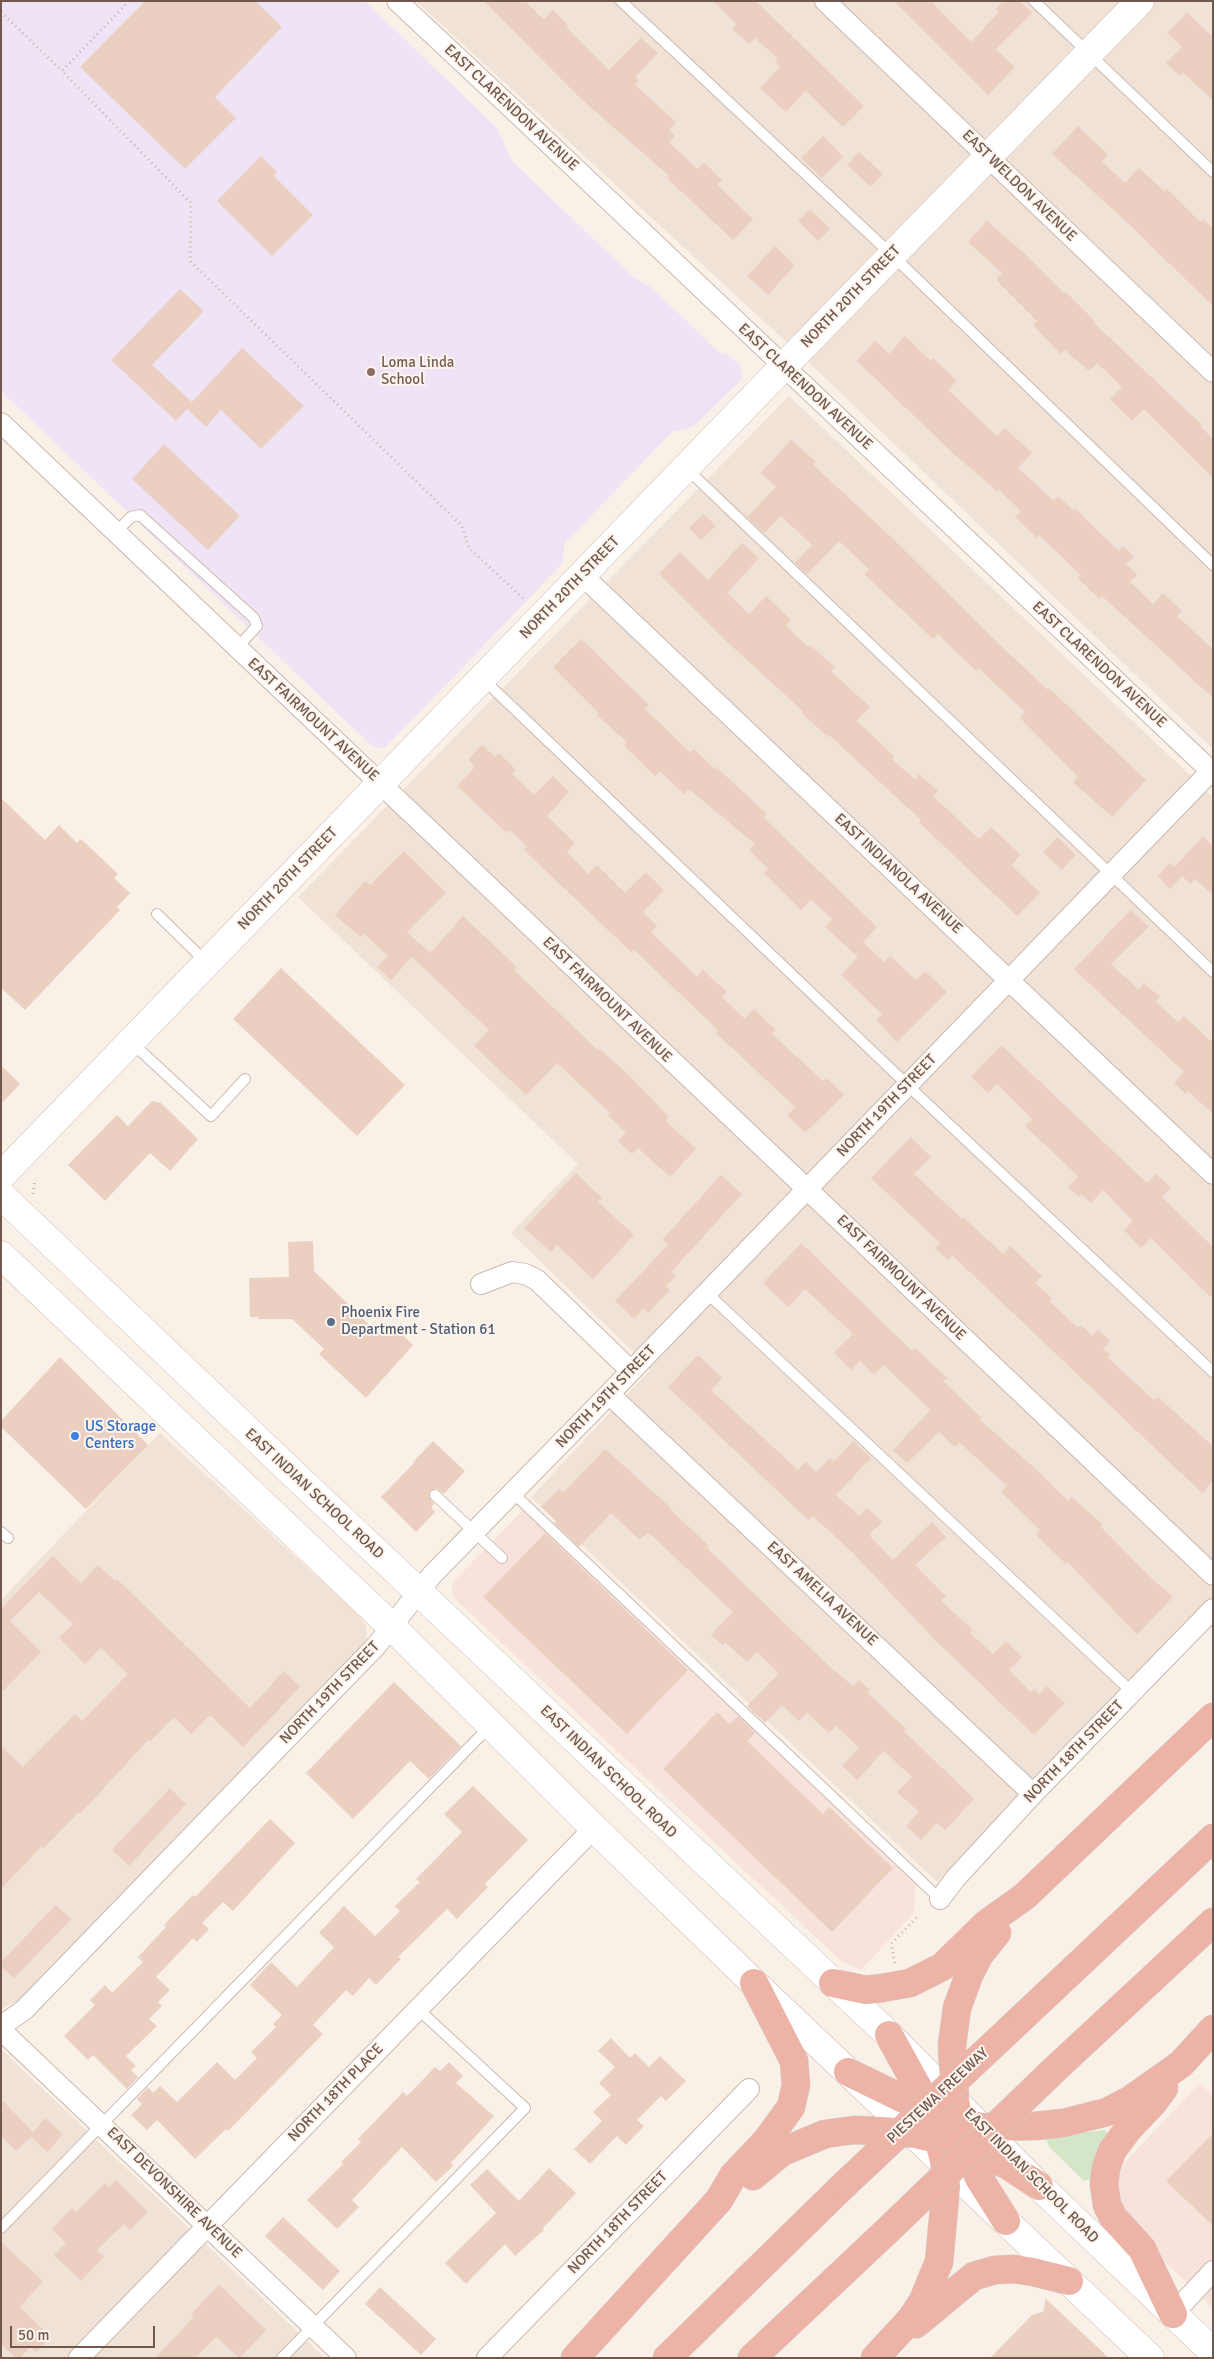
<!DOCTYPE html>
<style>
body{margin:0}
#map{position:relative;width:1214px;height:2359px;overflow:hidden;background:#f9f1e7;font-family:Signika,sans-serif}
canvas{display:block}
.frame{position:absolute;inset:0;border:2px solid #70584f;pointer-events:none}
.scale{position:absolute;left:10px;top:2326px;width:145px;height:22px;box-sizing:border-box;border:2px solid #70584f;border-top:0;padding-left:6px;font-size:15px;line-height:18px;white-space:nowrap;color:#70584f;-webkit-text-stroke:4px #fdf5ed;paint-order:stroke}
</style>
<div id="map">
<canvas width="1214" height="2359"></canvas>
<div class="frame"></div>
<div class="scale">50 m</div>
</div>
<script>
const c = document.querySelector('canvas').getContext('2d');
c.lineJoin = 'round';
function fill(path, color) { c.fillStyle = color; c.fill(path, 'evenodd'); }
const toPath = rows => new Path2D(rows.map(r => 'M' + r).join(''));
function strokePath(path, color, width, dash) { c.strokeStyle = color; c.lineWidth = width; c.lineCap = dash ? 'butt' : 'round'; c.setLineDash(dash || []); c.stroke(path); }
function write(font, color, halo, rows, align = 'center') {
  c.font = font + ' Signika,sans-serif'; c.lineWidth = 4; c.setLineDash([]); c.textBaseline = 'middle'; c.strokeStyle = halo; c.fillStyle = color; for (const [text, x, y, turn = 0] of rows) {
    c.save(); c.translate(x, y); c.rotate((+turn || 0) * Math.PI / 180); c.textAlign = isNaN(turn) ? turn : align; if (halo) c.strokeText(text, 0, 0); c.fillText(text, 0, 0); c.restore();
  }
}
fill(toPath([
 [416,1,1213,1,1213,749,819,372],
 [789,396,1213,797,1213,1596,937,1882,531,1497,651,1369,511,1233,578,1164,298,897],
 [160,1433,359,1615,366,1626,367,1638,360,1648,21,1999,1,2009,1,1600],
 [1,2049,325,2358,1,2358]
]), '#f0e2d6');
fill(toPath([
 [524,1509,916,1882,914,1913,861,1970,841,1961,453,1597,452,1583],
 [1200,2083,1213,2096,1213,2309,1122,2220,1112,2189,1124,2163]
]), '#f8e3dc');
fill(toPath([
 [1,1,365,1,497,128,512,161,632,276,651,287,722,355,725,352,741,366,742,379,693,427,673,431,565,543,562,564,385,748,373,747,1,391]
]), '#eee4f6');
fill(toPath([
 [1105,2130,1108,2134,1091,2179,1084,2181,1049,2147,1046,2137]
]), '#d5e5c7');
fill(toPath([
 [145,1,255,1,282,27,215,97,236,118,185,169,80,67],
 [484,1,525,1,544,20,553,10,568,25,566,27,609,70,641,38,658,53,635,77,639,81,635,85,676,122,669,130,675,136,669,142,697,169,704,162,722,180,717,185,753,219,733,240,667,178,669,176,578,96],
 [713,1,756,1,864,106,843,127,806,91,786,112,760,88,780,67,775,62,778,59,755,38,749,44,732,29,736,24],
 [894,1,931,1,971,42,999,12,996,9,1003,1,1020,1,1032,13,996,49,1015,67,988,95],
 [1187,13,1213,37,1213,100,1183,73,1180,76,1166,63,1182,47,1167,33],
 [1078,126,1108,155,1102,162,1125,183,1139,168,1164,191,1167,189,1200,222,1203,219,1213,228,1213,306,1131,226,1052,154],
 [823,136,843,157,822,178,801,158],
 [859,152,883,174,871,187,847,165],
 [261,156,277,172,274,176,313,215,272,256,217,201],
 [810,209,830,229,818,241,798,221],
 [987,221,1023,252,1065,294,1066,292,1095,321,1093,322,1202,425,1200,426,1213,439,1213,478,1144,409,1132,421,1110,399,1122,387,1097,363,1089,371,1065,350,1061,354,1033,325,1037,321,996,280,1002,273,968,242],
 [775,246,795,265,768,295,747,276],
 [180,289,204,311,152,365,192,402,242,348,304,406,261,449,221,410,206,427,187,409,176,421,111,360],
 [905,336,931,361,933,358,957,381,948,390,997,436,1005,428,1032,453,1018,468,1054,501,1058,496,1073,510,1074,508,1119,551,1123,546,1134,557,1126,564,1137,575,1130,582,1153,604,1163,593,1182,611,1177,616,1213,649,1213,698,1102,596,1099,599,1078,578,1081,575,1039,535,1037,538,1015,517,1021,511,999,490,998,492,955,455,857,361,875,341,889,354],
 [791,440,816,462,813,465,888,534,1000,645,1048,690,1049,688,1146,780,1112,817,1073,782,1078,777,1020,718,1025,712,978,668,976,671,938,634,933,639,864,574,869,569,839,541,807,574,795,563,812,545,781,516,764,533,747,517,776,487,761,473],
 [164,444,240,516,208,550,132,479],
 [704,514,716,526,701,540,689,528],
 [742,543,759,558,727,593,749,614,766,596,791,620,786,626,808,647,810,645,835,667,831,671,870,707,857,721,894,756,892,759,915,780,919,774,938,791,933,796,979,839,991,827,1021,855,1011,865,1040,893,1017,916,919,822,921,820,829,735,828,737,802,713,804,712,725,640,659,574,680,552,708,580],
 [581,639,649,705,645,709,691,753,694,749,715,769,716,767,767,814,764,818,877,927,863,942,884,962,890,956,916,980,925,971,947,992,897,1042,876,1020,882,1014,841,975,858,957,825,927,832,919,811,899,801,910,764,873,768,869,749,850,755,844,689,789,684,794,660,771,655,776,624,746,627,742,597,715,599,713,553,667],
 [482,745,495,757,499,753,516,770,512,774,534,795,553,776,569,792,547,816,575,843,567,852,588,874,597,865,625,893,646,872,664,890,643,912,657,926,651,932,697,977,703,970,727,992,722,997,745,1019,754,1009,776,1030,772,1034,823,1081,827,1078,844,1095,805,1133,787,1115,795,1107,716,1033,718,1030,634,950,631,952,524,850,527,847,510,830,507,833,457,786,475,767,468,760],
 [1,798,45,840,59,825,77,843,81,839,118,874,114,878,130,893,117,907,120,910,25,1010,1,988],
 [1057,837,1076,855,1062,870,1043,852],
 [1203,837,1213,846,1213,895,1195,879,1190,884,1182,876,1170,889,1158,876,1170,863,1174,867],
 [404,851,446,893,407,932,430,953,463,916,484,936,517,967,514,970,598,1050,600,1049,632,1078,669,1117,666,1121,696,1149,670,1177,638,1148,632,1154,618,1141,626,1133,608,1115,610,1113,557,1063,526,1095,474,1046,489,1030,412,957,391,980,377,967,388,956,363,933,360,937,335,915,365,881,370,885],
 [1131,910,1149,927,1111,964,1139,990,1144,983,1160,997,1156,1002,1178,1022,1184,1016,1213,1043,1213,1114,1188,1091,1186,1094,1174,1083,1184,1072,1074,969],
 [281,968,405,1085,357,1136,233,1019],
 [1001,1045,1147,1183,1156,1174,1171,1188,1162,1197,1213,1247,1213,1299,1151,1238,1141,1248,1124,1230,1133,1221,1103,1190,1091,1203,1081,1194,1079,1197,1068,1187,1078,1176,1025,1126,1032,1119,997,1084,988,1093,971,1077],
 [1,1065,20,1084,1,1104],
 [152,1101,161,1103,198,1139,170,1171,150,1153,105,1201,68,1165,117,1115,128,1126],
 [911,1137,931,1157,914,1174,962,1219,963,1217,1003,1254,1010,1246,1042,1276,1035,1283,1052,1298,1049,1301,1078,1328,1081,1325,1092,1336,1098,1330,1110,1341,1103,1349,1110,1355,1108,1358,1155,1401,1158,1397,1213,1446,1213,1481,1202,1493,952,1255,948,1260,935,1248,940,1243,871,1178],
 [576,1173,602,1198,598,1202,634,1235,593,1279,557,1245,551,1252,524,1228],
 [721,1175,742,1194,671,1272,676,1276,666,1286,670,1290,648,1313,643,1309,634,1319,615,1301,668,1245,662,1240],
 [313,1241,314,1271,380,1335,391,1324,413,1345,366,1398,319,1354,324,1349,292,1319,258,1319,258,1317,250,1317,249,1278,289,1277,288,1242],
 [801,1243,912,1351,915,1348,947,1378,943,1381,982,1418,980,1420,1029,1463,1068,1501,1072,1497,1103,1525,1101,1527,1148,1575,1173,1597,1137,1635,1068,1562,1066,1564,1036,1535,1040,1530,1001,1492,1007,1486,959,1442,955,1447,939,1432,907,1463,893,1450,930,1410,884,1365,874,1375,860,1361,851,1370,834,1352,853,1334,805,1289,788,1307,763,1283],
 [698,1355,722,1378,711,1390,798,1470,806,1462,816,1472,830,1458,834,1461,853,1441,871,1458,836,1495,859,1516,867,1508,882,1522,869,1535,893,1560,932,1522,946,1537,915,1565,946,1596,941,1601,973,1630,970,1633,993,1654,1006,1641,1022,1657,1009,1670,1031,1692,1034,1689,1039,1694,1047,1686,1065,1703,1034,1735,934,1639,853,1553,813,1516,808,1520,668,1387],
 [60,1357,148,1445,86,1509,1,1427,1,1421],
 [433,1441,465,1471,444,1494,436,1488,430,1491,429,1497,434,1504,431,1507,435,1512,416,1532,381,1497,414,1463,413,1462],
 [605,1449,671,1508,670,1509,709,1546,707,1548,830,1667,853,1686,859,1680,870,1690,867,1692,906,1729,904,1731,974,1799,945,1830,937,1823,921,1840,906,1826,919,1812,897,1792,912,1777,884,1751,857,1780,842,1766,859,1748,836,1726,829,1733,807,1713,799,1721,782,1705,765,1723,747,1706,779,1673,757,1652,747,1662,725,1642,723,1645,711,1635,733,1612,648,1532,640,1540,611,1513,579,1547,554,1523,556,1521,541,1507,559,1489,563,1493],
 [545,1533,688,1670,627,1734,483,1597],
 [53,1556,81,1583,98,1565,115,1581,117,1579,250,1708,284,1671,300,1687,243,1747,210,1715,191,1734,174,1717,151,1741,149,1739,80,1814,79,1812,44,1848,42,1846,1,1889,1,1746,23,1767,75,1714,82,1721,128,1674,101,1648,85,1664,59,1638,73,1624,39,1592,10,1621,41,1652,1,1693,1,1609],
 [394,1682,461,1746,429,1779,410,1761,353,1819,306,1773],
 [717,1712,730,1724,738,1716,755,1733,747,1741,823,1814,829,1807,893,1868,832,1932,663,1769],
 [473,1786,528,1840,485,1884,488,1887,457,1919,447,1909,398,1957,401,1959,376,1985,369,1978,353,1996,346,1990,313,2025,323,2034,228,2131,226,2129,195,2159,157,2120,147,2130,131,2115,142,2104,137,2099,148,2087,153,2093,160,2086,177,2102,217,2062,235,2080,257,2058,251,2052,276,2027,273,2024,282,2015,250,1985,271,1962,297,1987,334,1947,319,1933,344,1906,375,1936,400,1911,395,1906,420,1882,416,1879,462,1832,444,1814],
 [170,1788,186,1804,129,1866,112,1850],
 [270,1819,295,1843,233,1911,223,1902,202,1923,209,1929,197,1942,193,1938,156,1977,170,1990,158,2002,162,2006,149,2019,157,2026,126,2056,136,2066,131,2070,138,2077,127,2089,93,2055,88,2060,64,2036,95,2005,90,2000,105,1985,112,1993,143,1962,138,1957,166,1927,164,1925,193,1895,195,1897],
 [56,1905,71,1919,14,1978,1,1966,1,1962],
 [611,2038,630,2058,635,2053,649,2067,660,2056,686,2081,666,2101,661,2096,637,2120,644,2126,626,2145,617,2136,590,2164,574,2149,602,2121,593,2112,611,2095,599,2083,615,2067,598,2051],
 [449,2062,463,2076,456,2083,494,2116,451,2163,453,2166,436,2182,402,2147,352,2200,359,2207,337,2229,307,2200,343,2164,341,2162,361,2142,358,2139,403,2092,407,2096,435,2067,440,2071],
 [1,2099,33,2132,45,2118,63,2134,47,2152,31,2137,16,2151,1,2136],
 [1213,2133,1213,2226,1166,2181],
 [549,2168,576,2193,543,2228,544,2230,515,2256,505,2244,466,2284,445,2263,496,2213,470,2185,487,2169,519,2201],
 [116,2180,148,2212,130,2230,124,2224,97,2250,104,2257,81,2281,54,2255,66,2243,52,2229,72,2208,76,2212,105,2183,109,2187],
 [283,2217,340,2271,323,2290,265,2236],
 [1,2242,43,2281,20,2307,51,2337,36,2352,30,2347,20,2358,16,2358,1,2344],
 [219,2285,266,2330,240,2358,216,2337,195,2358,155,2358,194,2317,191,2314],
 [380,2287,436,2339,421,2355,365,2304],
 [1045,2298,1109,2358,990,2358,1032,2315,1044,2311]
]), '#ebd0c2');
const lane = toPath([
 [621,1,892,255,1213,565],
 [1034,1,1213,172],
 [686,468,1213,972],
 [116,532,131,517,140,515,254,618,257,626,237,648],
 [483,679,919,1096,1213,1372],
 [157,914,206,962],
 [131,1042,211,1116,245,1079],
 [707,1293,1132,1692],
 [512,1492,940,1899],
 [435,1495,502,1558],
 [1,1532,8,1538],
 [1,2228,490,1726],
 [282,2358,525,2108,418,2009]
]);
const street = toPath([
 [397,1,521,117,1213,773],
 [825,1,1213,372],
 [1,423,1213,1575],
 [582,575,1213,1174],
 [481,1284,512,1272,525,1274,537,1280,631,1371],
 [609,1394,1033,1794],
 [940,1899,955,1879,1033,1794,1213,1609],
 [1,2026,24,2010,376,1646,432,1575,609,1394,1213,769],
 [1,2030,346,2358],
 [1173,2314,1213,2271],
 [79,2358,594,1828],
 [487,2358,749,2089]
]);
const secondary = toPath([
 [1,1176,784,366,1140,1],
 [1,1195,303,1483,889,2035,1039,2186,1213,2352],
 [1,1255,391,1626,594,1828,754,1983,1150,2358]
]);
const highway = toPath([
 [997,1933,980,1954,969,1975,957,2008,952,2045,955,2100,963,2145,979,2178,1006,2221],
 [833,1983,866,1990,882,1988,910,1983,942,1967,986,1924,1025,1896,1213,1717],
 [1009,2030,1213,1838],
 [1053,2071,1213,1922],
 [848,2072,932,2113,961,2122,982,2127,1035,2126,1063,2123,1107,2112,1130,2100,1181,2064,1213,2029],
 [1164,2088,1153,2103,1129,2128,1112,2151,1106,2168,1104,2184,1107,2205,1113,2217,1142,2249,1173,2314],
 [753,2176,782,2152,825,2134,854,2130,882,2131,916,2134,963,2145,1007,2165,1039,2186],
 [916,2324,974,2276,995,2270,1014,2269,1033,2272,1069,2281],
 [575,2358,719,2200,733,2176,767,2140,791,2107,796,2085,794,2061,754,1983],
 [667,2358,843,2186],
 [752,2358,888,2230],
 [875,2358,911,2319,923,2301,931,2281,939,2262,946,2187,944,2161,932,2113,889,2035]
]);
strokePath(lane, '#cab9ae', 12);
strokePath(street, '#cab9ae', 22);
strokePath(secondary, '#ccb9ad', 29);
strokePath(highway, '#d7d0ce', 29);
strokePath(toPath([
 [129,1,62,71,191,203,190,261,462,526,469,548,526,601],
 [1,12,62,71],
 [33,1194,35,1179],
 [895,1963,891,1944,919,1915]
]), '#d0b3a6', 3, [1, 4]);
strokePath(lane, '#fff', 10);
strokePath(street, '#fff', 20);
strokePath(secondary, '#fff', 28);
strokePath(highway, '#ecb3a6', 28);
const highwayBridge = toPath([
 [843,2186,1009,2030],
 [888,2230,1053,2071]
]);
strokePath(highwayBridge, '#d7d0ce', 29, []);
strokePath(highwayBridge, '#ecb3a6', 28);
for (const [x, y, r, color] of [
 [371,372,5,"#8d6e63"],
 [331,1322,5,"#5c6f8a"],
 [75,1436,5,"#3f7fe0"]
]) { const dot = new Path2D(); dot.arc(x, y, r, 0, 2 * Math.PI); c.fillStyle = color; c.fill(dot); strokePath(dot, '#fdf5ed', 2); }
write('15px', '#70584f', '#fdf5ed', [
 ["EAST CLARENDON AVENUE",511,108,43],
 ["EAST WELDON AVENUE",1019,186,44],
 ["NORTH 20TH STREET",851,297,-46],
 ["EAST CLARENDON AVENUE",805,387,43],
 ["NORTH 20TH STREET",570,588,-46],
 ["EAST CLARENDON AVENUE",1099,665,43],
 ["EAST FAIRMOUNT AVENUE",313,720,43],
 ["EAST INDIANOLA AVENUE",898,874,43],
 ["NORTH 20TH STREET",288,879,-46],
 ["EAST FAIRMOUNT AVENUE",607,1000,44],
 ["NORTH 19TH STREET",887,1106,-46],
 ["EAST FAIRMOUNT AVENUE",901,1278,44],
 ["NORTH 19TH STREET",606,1397,-46],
 ["EAST INDIAN SCHOOL ROAD",314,1494,43],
 ["EAST AMELIA AVENUE",822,1594,43],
 ["NORTH 19TH STREET",330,1693,-46],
 ["NORTH 18TH STREET",1074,1752,-46],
 ["EAST INDIAN SCHOOL ROAD",608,1772,44],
 ["NORTH 18TH PLACE",336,2093,-46],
 ["PIESTEWA FREEWAY",938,2096,-43],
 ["EAST INDIAN SCHOOL ROAD",1031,2176,45],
 ["EAST DEVONSHIRE AVENUE",174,2193,44],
 ["NORTH 18TH STREET",618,2223,-46]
]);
write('15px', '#785e54', '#fdf5ed', [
 ["Loma Linda",381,363],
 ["School",381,380]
], 'left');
write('15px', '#4e5e75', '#fdf5ed', [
 ["Phoenix Fire",341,1313],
 ["Department - Station 61",341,1330]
], 'left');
write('15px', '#366cbe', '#fdf5ed', [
 ["US Storage",85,1427],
 ["Centers",85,1444]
], 'left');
</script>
